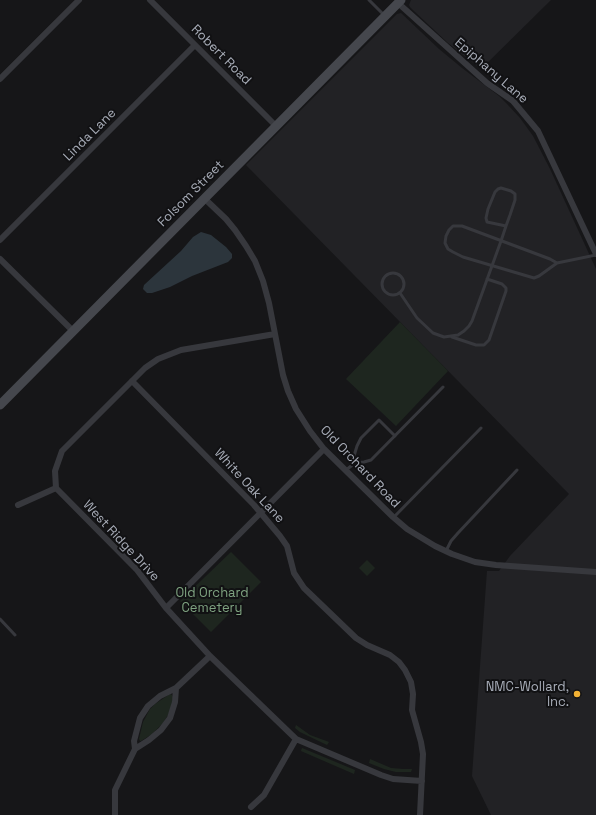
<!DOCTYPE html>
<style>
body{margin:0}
canvas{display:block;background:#161618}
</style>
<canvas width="596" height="815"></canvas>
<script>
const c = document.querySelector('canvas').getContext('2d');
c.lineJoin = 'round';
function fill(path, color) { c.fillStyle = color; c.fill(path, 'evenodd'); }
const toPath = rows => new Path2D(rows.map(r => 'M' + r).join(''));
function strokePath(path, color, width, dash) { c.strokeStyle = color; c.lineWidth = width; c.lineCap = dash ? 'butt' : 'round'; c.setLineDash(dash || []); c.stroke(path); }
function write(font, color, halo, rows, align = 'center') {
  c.font = font + ' "Space Grotesk",sans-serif'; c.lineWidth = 4; c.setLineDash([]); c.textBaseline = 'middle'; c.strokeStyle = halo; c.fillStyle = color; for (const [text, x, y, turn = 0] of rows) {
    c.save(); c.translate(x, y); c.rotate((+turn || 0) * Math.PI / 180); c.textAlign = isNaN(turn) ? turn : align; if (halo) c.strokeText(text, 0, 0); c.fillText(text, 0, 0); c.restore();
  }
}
fill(toPath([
 [411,0,551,0,481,69,448,43,414,11,410,7,409,5],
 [401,13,439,49,462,68,499,96,507,104,520,118,533,136,550,169,596,269,596,815,491,815,472,776,487,571,499,571,510,556,569,494,246,165,397,14]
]), '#222225');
fill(toPath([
 [400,322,448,371,396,426,346,379],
 [231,552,261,582,211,632,180,601],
 [367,560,375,568,367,576,359,568],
 [170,694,172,695,173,697,171,707,168,715,163,723,152,734,141,741,140,741,139,739,143,722,150,709,155,704],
 [296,725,310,735,329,742,327,745,300,732,295,728],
 [302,748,355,770,354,774,301,751],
 [370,759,391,768,403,769,412,769,411,772,396,772,384,769,369,763]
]), '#1e261f');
fill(toPath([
 [201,232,211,235,226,247,232,254,232,258,228,262,192,276,170,287,152,293,147,293,143,289,144,285,181,251,193,237]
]), '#2c353c');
strokePath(toPath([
 [369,0,384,15],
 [557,263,550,259,462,226,453,226,449,230,446,236,445,243,448,249,453,252,463,257,534,278,539,276,557,263,596,255],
 '382 284a11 11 0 1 1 22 0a11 11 0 1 1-22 0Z',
 [400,293,417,318,433,333,444,337,458,335,464,331,469,326,472,321,501,241,506,226,510,215,515,200,515,194,511,191,501,188,498,189,495,192,488,209,486,218,487,222,506,226],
 [452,337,476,345,484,345,489,340,506,291,506,288,502,284,487,279],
 [355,463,354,456,357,446,361,438,379,420,395,436],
 [346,470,355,463,364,462,371,460,443,387],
 [394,517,481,428],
 [446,551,451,541,458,533,517,470],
 [0,619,15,635]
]), '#37383d', 3);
strokePath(toPath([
 [150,0,276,126],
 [398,3,487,83,513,101,538,131,596,254],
 [0,79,79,0],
 [205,199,226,219,235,230,246,246,255,261,263,281,269,303,283,375,288,391,296,409,310,431,324,449,393,517,407,529,435,546,452,554,475,562,496,565,596,572],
 [0,240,195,45],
 [0,259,73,331],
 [275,334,181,350,158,359,145,368,62,451,55,471,56,488,137,570,166,608,210,656,296,739,381,775,393,779,422,781],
 [132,381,254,505,280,536,287,546,294,573,304,588,356,638,367,645,390,655,399,662,405,670,411,682,413,694,412,710,421,742,423,754,420,815],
 [18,505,56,488],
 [166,608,324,449],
 [135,749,149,740,161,730,170,718,175,702,176,688],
 [251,807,264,795,296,739],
 [115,815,115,790,135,749,134,741,140,718,148,706,160,696,176,688,210,656]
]), '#37383d', 6);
strokePath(toPath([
 [0,405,401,0]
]), '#45474d', 9);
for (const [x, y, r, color] of [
 [577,694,4,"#f2b134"]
]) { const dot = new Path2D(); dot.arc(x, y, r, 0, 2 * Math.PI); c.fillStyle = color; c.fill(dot); strokePath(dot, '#111113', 1.5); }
write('13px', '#a8adb8', '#111113', [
 ["Robert Road",221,55,45],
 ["Epiphany Lane",491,71,41],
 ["Linda Lane",90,135,-45],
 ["Folsom Street",191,194,-45],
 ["Old Orchard Road",360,467,46],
 ["White Oak Lane",249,486,47],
 ["West Ridge Drive",121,541,47]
]);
write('13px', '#7fa381', '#111113', [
 ["Old Orchard",212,593],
 ["Cemetery",212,608]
]);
write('13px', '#a8adb8', '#111113', [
 ["NMC-Wollard,",569,687],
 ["Inc.",569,702]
], 'right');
</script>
